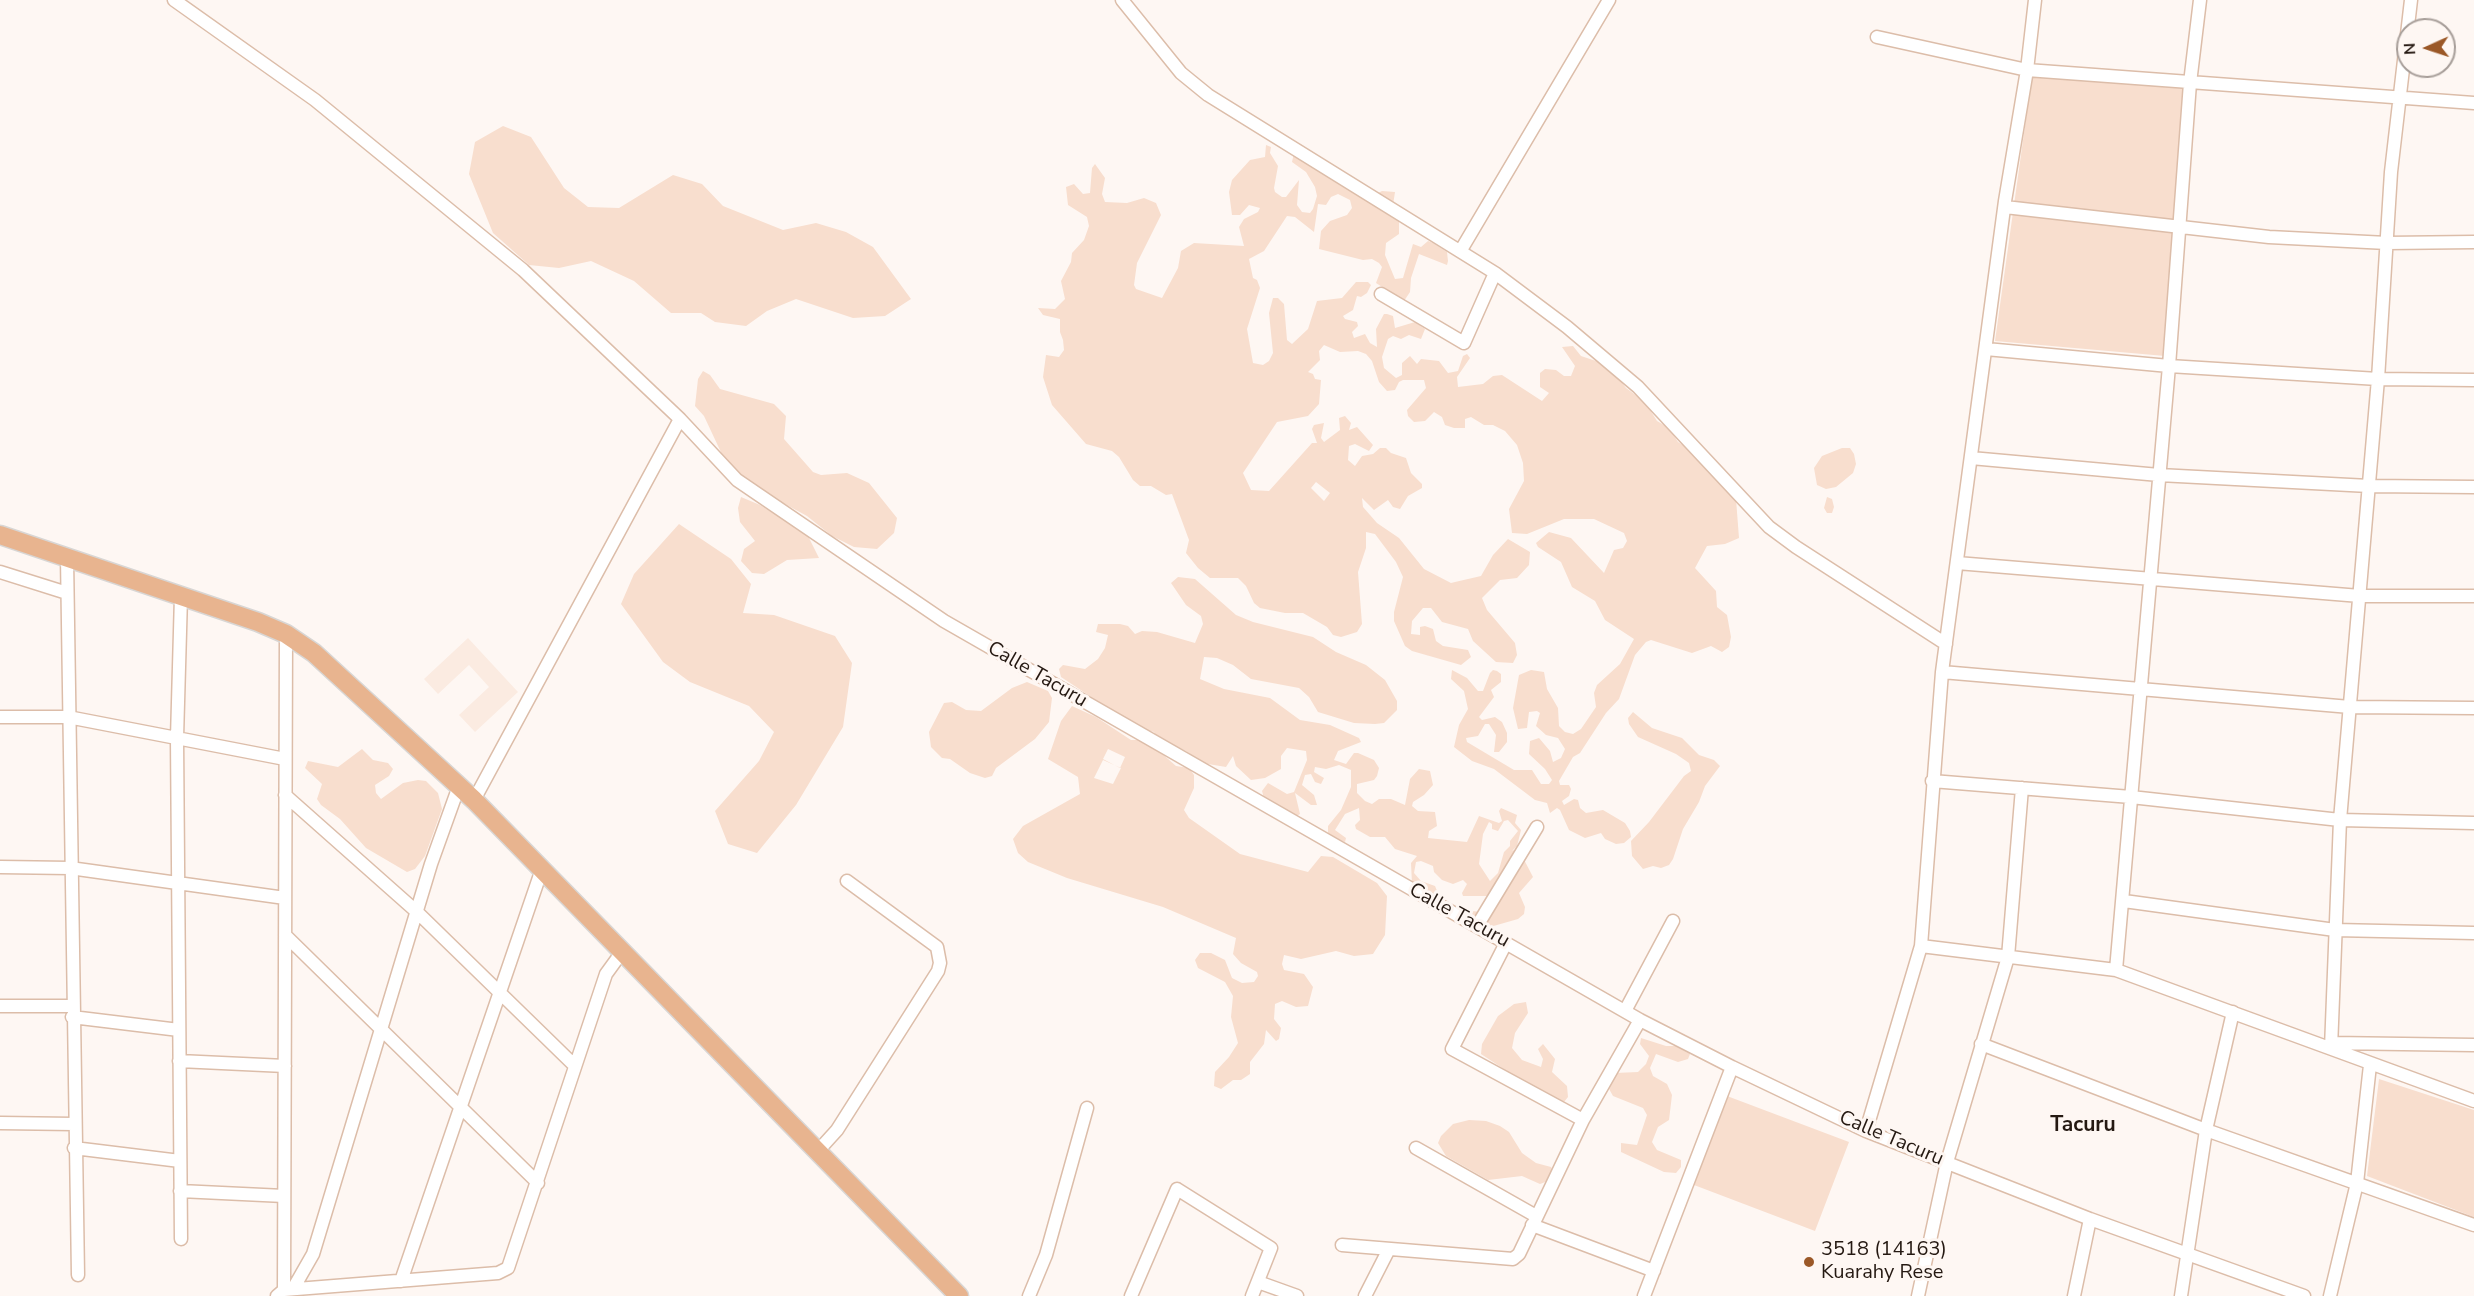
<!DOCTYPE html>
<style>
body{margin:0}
#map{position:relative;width:2474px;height:1296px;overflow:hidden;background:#fef7f3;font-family:"Nunito Sans",sans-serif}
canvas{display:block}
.north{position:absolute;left:2396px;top:18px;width:60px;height:60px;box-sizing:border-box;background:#fef7f3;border:2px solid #a79e99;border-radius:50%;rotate:267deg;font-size:16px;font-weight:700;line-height:24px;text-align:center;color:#251912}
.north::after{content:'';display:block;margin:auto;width:21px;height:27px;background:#9b5827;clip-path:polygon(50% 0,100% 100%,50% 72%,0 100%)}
</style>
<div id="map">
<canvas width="2474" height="1296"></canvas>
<div class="north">N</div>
</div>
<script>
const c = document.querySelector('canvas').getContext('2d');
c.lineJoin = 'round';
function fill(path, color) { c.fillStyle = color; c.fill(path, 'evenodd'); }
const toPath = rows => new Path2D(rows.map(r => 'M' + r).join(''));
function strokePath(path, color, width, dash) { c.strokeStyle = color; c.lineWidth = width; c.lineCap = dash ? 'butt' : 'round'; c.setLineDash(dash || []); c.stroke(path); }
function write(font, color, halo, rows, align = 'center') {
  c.font = font + ' "Nunito Sans",sans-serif'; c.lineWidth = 6; c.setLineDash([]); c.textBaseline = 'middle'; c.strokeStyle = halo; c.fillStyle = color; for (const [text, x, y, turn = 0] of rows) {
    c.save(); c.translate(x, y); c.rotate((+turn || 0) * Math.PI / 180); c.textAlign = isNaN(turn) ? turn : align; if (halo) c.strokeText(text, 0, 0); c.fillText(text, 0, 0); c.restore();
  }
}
fill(toPath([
 [468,638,518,692,475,732,459,715,489,687,469,665,438,694,424,679]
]), '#fbebe1');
fill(toPath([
 [2032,76,2185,88,2165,356,1995,341],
 [503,126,531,137,564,188,588,207,619,208,673,175,702,184,723,206,783,230,816,223,846,232,873,247,911,299,885,316,853,318,796,299,767,311,746,326,715,322,701,313,671,313,634,281,591,261,559,268,529,265,493,233,469,174,475,142],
 [1266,145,1271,147,1270,153,1278,166,1274,188,1275,192,1282,197,1286,197,1299,180,1297,205,1302,212,1310,213,1313,209,1317,196,1315,187,1306,172,1292,162,1294,153,1374,195,1382,191,1395,192,1393,205,1399,221,1399,234,1386,243,1385,255,1395,279,1403,278,1413,244,1421,247,1428,241,1433,243,1447,252,1448,261,1447,265,1419,254,1411,278,1410,292,1404,301,1376,283,1382,267,1379,263,1372,259,1363,260,1319,249,1321,231,1330,221,1347,215,1352,208,1350,200,1338,194,1331,197,1326,205,1318,204,1314,232,1295,217,1287,216,1264,251,1249,259,1253,278,1257,280,1260,288,1247,329,1253,363,1263,365,1269,361,1273,353,1269,313,1273,298,1278,298,1284,304,1287,340,1292,344,1308,329,1317,301,1342,298,1356,282,1368,282,1371,285,1367,293,1361,297,1357,296,1353,310,1343,316,1345,319,1357,322,1358,326,1352,332,1354,338,1365,334,1370,343,1377,347,1376,329,1384,314,1387,314,1393,316,1395,328,1415,322,1425,329,1421,339,1409,335,1401,339,1393,336,1388,339,1382,357,1384,368,1396,378,1402,375,1402,363,1410,356,1417,364,1421,359,1439,361,1448,373,1458,371,1463,356,1467,354,1470,358,1457,377,1458,387,1483,384,1493,376,1502,375,1542,401,1549,393,1540,387,1540,373,1545,369,1556,370,1564,376,1571,376,1575,366,1562,347,1573,346,1581,356,1599,362,1616,375,1626,388,1645,402,1657,421,1669,428,1678,442,1697,454,1736,499,1739,538,1725,544,1707,546,1695,568,1716,591,1717,607,1727,615,1731,637,1729,647,1722,652,1711,646,1692,653,1651,640,1646,642,1635,655,1619,699,1606,713,1580,753,1573,757,1559,781,1560,785,1569,785,1571,789,1569,796,1562,801,1564,805,1574,799,1578,800,1580,808,1586,813,1603,810,1625,823,1630,831,1631,837,1624,843,1616,844,1605,839,1601,833,1585,838,1569,830,1560,810,1557,808,1550,813,1547,803,1535,800,1494,769,1472,761,1454,747,1459,725,1468,709,1464,691,1451,679,1452,670,1467,678,1478,691,1483,691,1490,673,1493,670,1497,671,1501,674,1501,682,1491,690,1494,697,1479,717,1482,720,1495,717,1502,722,1507,733,1507,742,1499,752,1494,752,1496,735,1489,724,1485,724,1478,736,1466,738,1467,742,1514,770,1532,770,1541,784,1549,784,1552,780,1545,769,1529,754,1530,741,1539,738,1550,751,1553,762,1561,758,1565,749,1558,738,1546,735,1536,726,1540,713,1537,711,1529,712,1527,728,1518,729,1513,708,1519,675,1531,670,1544,672,1547,689,1558,708,1559,726,1565,732,1573,734,1581,729,1596,707,1594,693,1597,685,1620,664,1634,639,1605,620,1595,601,1572,587,1561,562,1538,547,1536,543,1549,532,1571,538,1604,573,1614,550,1623,548,1627,541,1624,533,1594,519,1564,519,1527,534,1512,533,1509,509,1524,481,1523,463,1517,445,1505,431,1493,425,1484,425,1471,417,1465,419,1465,428,1454,428,1445,425,1442,417,1434,412,1425,421,1414,422,1408,416,1407,410,1426,388,1424,380,1403,380,1399,382,1395,390,1387,391,1379,382,1372,361,1366,354,1358,351,1340,352,1324,345,1319,351,1320,360,1308,372,1313,374,1315,379,1321,380,1319,404,1308,416,1277,422,1243,473,1251,490,1269,491,1312,443,1317,443,1312,429,1314,425,1324,423,1321,438,1324,442,1340,430,1339,418,1345,416,1351,423,1349,430,1357,427,1373,445,1369,451,1355,444,1349,446,1348,460,1355,466,1362,456,1373,454,1380,448,1386,448,1391,453,1406,458,1411,473,1422,484,1422,488,1408,496,1400,509,1393,507,1388,500,1374,510,1362,498,1363,507,1377,523,1399,538,1424,569,1451,583,1455,582,1481,576,1493,555,1508,539,1530,552,1529,565,1517,578,1500,580,1482,598,1487,610,1515,643,1517,655,1513,663,1496,662,1473,641,1468,629,1442,622,1431,608,1423,608,1412,621,1411,634,1420,635,1420,627,1425,626,1433,629,1436,641,1443,646,1468,650,1471,657,1461,665,1412,651,1405,646,1394,621,1394,612,1403,577,1396,562,1375,534,1366,532,1366,548,1358,572,1362,624,1357,632,1341,637,1333,635,1327,627,1303,613,1285,613,1260,608,1254,603,1246,586,1238,578,1210,578,1198,568,1186,553,1189,540,1172,494,1166,495,1151,486,1140,486,1133,480,1119,457,1112,451,1086,444,1052,405,1043,377,1046,355,1059,357,1064,350,1063,340,1060,332,1060,319,1043,315,1038,308,1055,309,1065,299,1061,281,1071,262,1072,253,1084,240,1089,226,1087,217,1068,205,1066,187,1074,184,1083,194,1090,193,1092,168,1095,164,1105,178,1102,194,1105,202,1127,203,1144,198,1156,203,1161,215,1137,263,1134,285,1136,289,1162,298,1178,268,1181,251,1194,243,1244,246,1239,227,1244,219,1258,212,1260,208,1249,205,1240,215,1232,215,1229,192,1232,180,1250,160,1265,157],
 [1316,482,1330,493,1324,501,1311,488],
 [703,371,710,375,720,389,774,404,786,416,784,439,813,472,821,475,847,473,869,483,897,518,894,533,877,549,854,547,832,536,807,516,750,485,726,463,704,416,695,406,698,379],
 [1842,448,1850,448,1854,454,1856,464,1853,473,1836,487,1826,489,1817,485,1814,468,1822,456],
 [741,497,760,505,807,534,819,558,787,560,764,574,752,573,741,561,744,549,755,541,740,522,738,508],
 [1827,497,1832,499,1834,507,1832,513,1827,513,1824,508],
 [679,524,731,559,751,584,743,613,774,615,835,636,852,663,843,727,796,805,757,853,728,844,715,811,759,761,774,732,749,706,690,682,663,662,621,604,634,574],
 [1178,577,1195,579,1236,615,1253,622,1313,637,1336,652,1366,665,1385,680,1397,701,1397,710,1384,723,1375,724,1354,723,1318,712,1309,697,1299,688,1251,679,1233,665,1217,658,1204,657,1200,679,1224,689,1270,698,1300,720,1330,725,1359,738,1361,742,1338,751,1334,760,1346,764,1354,753,1358,753,1374,760,1379,768,1377,776,1374,780,1357,784,1357,793,1365,801,1372,804,1379,799,1391,799,1405,805,1410,779,1419,769,1430,771,1433,785,1424,795,1413,802,1412,806,1418,811,1435,812,1437,826,1429,831,1428,838,1467,842,1479,816,1499,823,1502,821,1499,811,1501,808,1517,815,1515,823,1521,830,1517,846,1512,851,1518,848,1533,877,1519,893,1525,907,1524,914,1518,919,1490,927,1467,916,1473,911,1480,912,1490,896,1463,896,1462,893,1467,884,1463,880,1453,884,1442,880,1434,872,1433,866,1421,861,1416,862,1414,873,1421,881,1435,886,1440,898,1434,898,1412,884,1411,863,1417,856,1395,849,1385,837,1370,837,1356,829,1355,825,1360,820,1359,808,1345,814,1335,830,1346,838,1345,842,1328,836,1328,826,1341,810,1351,787,1351,770,1339,765,1326,769,1315,767,1314,772,1324,778,1321,784,1315,782,1311,774,1305,775,1302,785,1314,795,1317,805,1311,805,1295,793,1300,814,1295,817,1273,805,1264,798,1262,791,1268,783,1287,794,1294,792,1307,760,1306,751,1287,748,1281,756,1281,769,1265,778,1251,780,1236,766,1233,756,1226,767,1202,763,1186,751,1156,737,1154,732,1138,728,1061,677,1059,669,1063,665,1085,669,1098,659,1105,648,1108,635,1096,632,1098,624,1120,624,1128,626,1135,634,1142,631,1157,632,1195,643,1203,624,1201,616,1186,605,1171,583],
 [1508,820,1518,831,1510,841,1510,846,1504,852,1498,873,1490,881,1479,864,1483,834,1489,822,1492,824,1492,829,1498,831,1504,821],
 [1027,682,1048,691,1052,698,1049,722,1035,739,996,768,992,776,985,778,970,773,950,759,942,758,931,747,929,732,944,703,952,702,966,710,981,711,1012,688],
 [1072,706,1096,717,1131,740,1139,740,1159,751,1176,766,1189,768,1194,775,1194,788,1184,810,1189,818,1240,854,1308,872,1321,856,1333,857,1377,883,1387,896,1385,935,1373,954,1354,956,1336,951,1301,959,1284,955,1282,964,1284,970,1304,974,1313,987,1308,1006,1296,1007,1282,1001,1275,1004,1274,1019,1281,1028,1279,1039,1276,1041,1266,1030,1264,1044,1250,1062,1250,1074,1241,1080,1233,1080,1221,1089,1214,1086,1215,1072,1229,1057,1238,1043,1231,1017,1233,996,1225,982,1198,968,1195,960,1200,953,1211,953,1225,960,1232,978,1242,983,1254,982,1258,976,1257,972,1241,963,1233,954,1236,938,1163,907,1067,878,1028,862,1018,853,1013,839,1023,826,1080,794,1078,777,1048,759,1061,721],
 [1108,749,1125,757,1120,768,1103,759],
 [1103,760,1121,768,1113,784,1094,778],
 [1633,712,1652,728,1682,738,1699,755,1714,760,1720,766,1705,786,1699,802,1683,829,1673,859,1669,865,1661,868,1653,866,1643,869,1632,856,1631,841,1649,822,1684,776,1691,771,1689,763,1676,754,1638,737,1629,724,1628,718],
 [362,749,373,760,388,763,393,769,389,776,375,785,376,793,381,799,403,783,418,780,426,781,438,793,442,809,425,856,415,869,407,872,366,848,340,819,321,805,317,799,322,784,305,768,308,761,338,767],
 [1526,1002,1528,1013,1515,1033,1512,1048,1522,1060,1541,1067,1543,1059,1538,1049,1543,1044,1555,1059,1552,1072,1567,1086,1568,1097,1564,1102,1558,1102,1522,1081,1481,1054,1482,1044,1498,1016,1514,1004],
 [1641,1038,1666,1046,1682,1046,1690,1054,1688,1059,1678,1062,1656,1054,1650,1068,1653,1076,1667,1084,1672,1095,1669,1120,1658,1127,1652,1142,1657,1150,1681,1160,1681,1167,1676,1173,1664,1172,1621,1152,1621,1143,1637,1145,1647,1115,1643,1108,1613,1096,1608,1087,1615,1073,1638,1072,1646,1064,1649,1056,1640,1044],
 [2379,1079,2474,1110,2474,1217,2367,1176],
 [1727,1096,1849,1142,1815,1231,1694,1185],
 [1469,1120,1486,1121,1500,1126,1509,1132,1522,1153,1536,1163,1551,1167,1553,1171,1548,1181,1540,1184,1522,1176,1488,1180,1446,1156,1438,1143,1441,1136,1453,1124]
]), '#f8dece');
const street = toPath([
 [174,0,315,100,523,270,680,419,737,480,944,621,1640,1020,1732,1067,1866,1131,2090,1219,2304,1296],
 [1122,0,1181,73,1208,95,1495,273,1567,327,1638,387,1769,527,1796,547,1946,644],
 [1877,37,2027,70,2474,103],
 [2005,207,2269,237,2387,243,2474,242],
 [1461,250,1609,0],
 [1381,294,1464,343,1495,273],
 [1986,349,2169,366,2378,379,2474,380],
 [1971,458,2159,475,2369,486,2474,487],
 [67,558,78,1275],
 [1957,563,2360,596,2474,596],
 [0,572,67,593],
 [181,596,177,738,181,1239],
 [1942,672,2350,707,2474,708],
 [0,717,68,717,285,759],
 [1932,781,2131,797,2340,820,2474,823],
 [285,795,417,912,575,1066],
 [474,800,680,419],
 [0,867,70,868,285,898],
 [2124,901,2335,930,2474,933],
 [1477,926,1537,827],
 [285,935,538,1183],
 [1506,943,1452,1049,1583,1120],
 [1921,946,2116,970,2474,1101],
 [2116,970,2169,366,2190,83,2200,0],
 [0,1006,72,1006],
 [1625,1011,1673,921],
 [72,1017,179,1030],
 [2332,1043,2474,1045],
 [1981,1044,2206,1130,2474,1225],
 [2331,1048,2340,820,2378,379,2391,172,2411,0],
 [179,1061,285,1066],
 [0,1123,74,1124],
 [1866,1131,1921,946,1942,672,2005,201,2027,70,2035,0],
 [74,1148,180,1161],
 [1416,1148,1536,1216],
 [817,1152,837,1130,938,971,940,963,937,947,847,881],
 [180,1191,284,1196],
 [1532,1225,1654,1271],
 [1342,1245,1513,1259,1519,1254,1583,1120,1640,1020],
 [401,1281,542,869],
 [1258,1282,1297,1296],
 [293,1289,313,1254,431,864,459,786],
 [284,1290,286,634],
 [277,1296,284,1290,498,1273,508,1268,606,974,622,952],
 [1029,1296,1046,1255,1087,1108],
 [1131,1296,1177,1189,1271,1248,1252,1296],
 [1365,1296,1388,1251],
 [1644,1296,1732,1067],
 [1918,1296,1947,1162,2008,957,2022,788],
 [2074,1296,2090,1219],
 [2181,1296,2206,1130,2233,1012],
 [2330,1296,2357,1183,2370,1065]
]);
const primary = toPath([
 [0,535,258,622,286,634,314,653,474,800,959,1296]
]);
strokePath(street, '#dcbda9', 15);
strokePath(primary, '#d8d6d4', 21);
strokePath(street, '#fff', 12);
strokePath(primary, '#e8b48f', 18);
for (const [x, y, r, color] of [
 [1809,1262,6,"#9b5827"]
]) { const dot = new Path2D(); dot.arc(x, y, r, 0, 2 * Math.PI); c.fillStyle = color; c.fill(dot); strokePath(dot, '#fef7f3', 2); }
write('20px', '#251912', '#fef7f3', [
 ["Calle Tacuru",1037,675,30],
 ["Calle Tacuru",1459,916,29],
 ["Calle Tacuru",1891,1139,23]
]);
write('20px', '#251912', '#fef7f3', [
 ["3518 (14163)",1821,1250],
 ["Kuarahy Rese",1821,1273]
], 'left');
write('bold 21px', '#251912', '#fef7f3', [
 ["Tacuru",2083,1126]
]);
</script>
